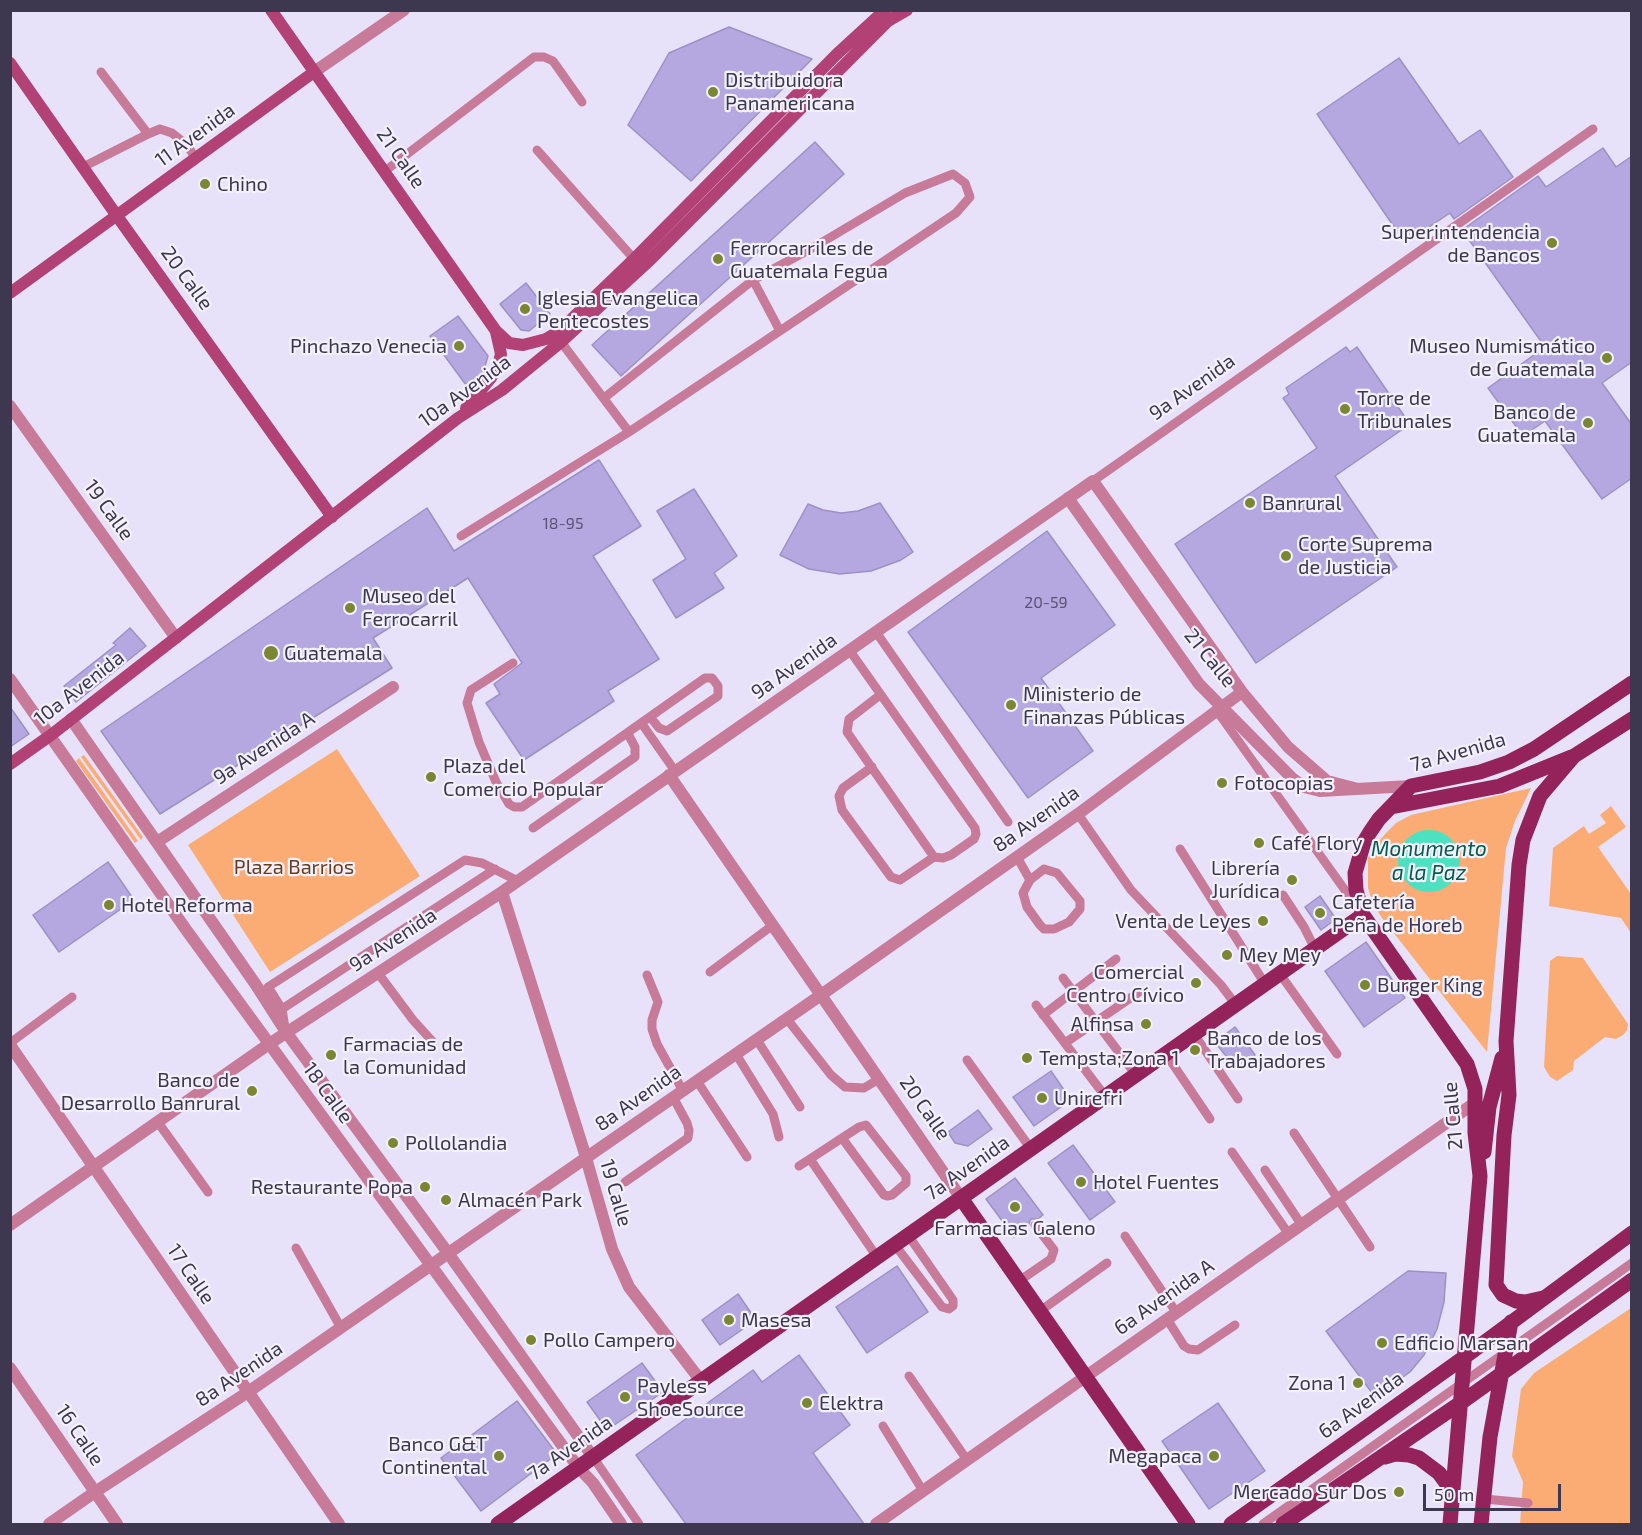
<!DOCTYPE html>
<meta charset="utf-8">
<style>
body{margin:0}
#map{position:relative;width:1642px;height:1535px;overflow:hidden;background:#e7e2fa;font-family:"Exo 2",sans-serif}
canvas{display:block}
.frame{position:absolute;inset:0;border:12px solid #3d374f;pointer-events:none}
.scale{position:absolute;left:1423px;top:1484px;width:138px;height:27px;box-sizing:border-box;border:3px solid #3d374f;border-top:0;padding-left:8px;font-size:18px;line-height:21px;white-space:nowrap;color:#3d374f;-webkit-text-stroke:4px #f3f1fd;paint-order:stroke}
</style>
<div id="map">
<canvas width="1642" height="1535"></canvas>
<div class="frame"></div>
<div class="scale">50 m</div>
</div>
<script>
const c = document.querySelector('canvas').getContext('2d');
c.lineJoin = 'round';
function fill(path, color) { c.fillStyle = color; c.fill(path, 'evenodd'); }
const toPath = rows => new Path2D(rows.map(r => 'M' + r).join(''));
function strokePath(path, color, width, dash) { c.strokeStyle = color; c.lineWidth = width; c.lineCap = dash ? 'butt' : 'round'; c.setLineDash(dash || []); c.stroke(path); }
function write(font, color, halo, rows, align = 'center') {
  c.font = font + ' "Exo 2",sans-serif'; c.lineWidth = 4.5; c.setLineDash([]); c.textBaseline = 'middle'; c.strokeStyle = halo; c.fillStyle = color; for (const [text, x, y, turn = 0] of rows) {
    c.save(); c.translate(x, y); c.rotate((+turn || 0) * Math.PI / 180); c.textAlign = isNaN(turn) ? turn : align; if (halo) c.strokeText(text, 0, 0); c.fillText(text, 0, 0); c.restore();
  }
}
fill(toPath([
 [337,749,420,876,270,972,188,845],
 [84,755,143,837,141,840,81,757],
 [79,758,138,841,135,843,76,761],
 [1531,788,1515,821,1506,848,1487,1052,1382,918,1373,904,1368,888,1368,858,1374,847,1385,834,1396,823,1411,815],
 [1611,806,1626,827,1598,847,1631,894,1631,933,1621,918,1549,906,1553,848,1584,826,1589,834,1606,823,1600,815],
 [1557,956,1583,958,1628,1024,1627,1030,1623,1035,1616,1039,1605,1037,1574,1061,1573,1070,1557,1081,1550,1077,1544,1067,1550,961],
 [1631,1308,1631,1524,1520,1524,1523,1482,1512,1456,1521,1389,1534,1373]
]), '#fbac74');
fill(toPath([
 '1398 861a31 31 0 1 1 62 0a31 31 0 1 1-62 0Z'
]), '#4ce1c0');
const building = toPath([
 [729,27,812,59,691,181,628,125,669,53,729,27],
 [1399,58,1459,144,1480,130,1513,177,1454,219,1450,213,1405,243,1317,114,1399,58],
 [815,142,844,174,621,376,592,345,815,142],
 [1603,148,1616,167,1632,156,1632,362,1602,383,1632,425,1632,478,1602,499,1545,421,1523,436,1488,388,1545,347,1462,230,1538,176,1546,187,1603,148],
 [526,283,550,314,529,331,521,330,500,304,526,283],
 [458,316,488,356,483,373,466,385,430,336,458,316],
 [1346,347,1350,352,1357,347,1407,420,1400,425,1403,429,1335,476,1397,567,1256,663,1175,544,1317,448,1283,398,1289,394,1286,388,1346,347],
 [599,460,641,526,593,556,659,659,608,691,614,701,524,760,486,703,500,694,494,684,522,663,468,578,373,638,392,668,160,814,101,731,427,508,454,551,599,460],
 [694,489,737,556,714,573,724,588,676,618,653,580,686,559,657,511,694,489],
 [880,503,913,552,901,560,871,571,840,574,809,569,780,555,808,504,823,510,841,513,858,511,880,503],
 [1047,531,1115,625,1041,678,1093,751,1028,798,908,632,1047,531],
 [130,628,146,646,76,702,64,686,116,645,113,643,130,628],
 [10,707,29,734,10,747,10,707],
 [108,862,134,900,59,952,33,915,108,862],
 [1320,896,1336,919,1321,930,1305,907,1320,896],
 [1366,942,1405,998,1364,1027,1325,971,1366,942],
 [1235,1027,1255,1055,1236,1069,1215,1042,1235,1027],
 [1051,1071,1071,1100,1034,1126,1013,1097,1051,1071],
 [978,1110,992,1129,968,1146,955,1143,948,1132,978,1110],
 [1073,1145,1115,1202,1090,1220,1048,1163,1073,1145],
 [1015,1178,1043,1215,1038,1219,1031,1219,1028,1226,1014,1237,986,1199,1015,1178],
 [897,1266,928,1312,867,1353,836,1307,897,1266],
 [1408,1271,1446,1273,1444,1302,1437,1329,1424,1355,1410,1372,1375,1397,1326,1331,1408,1271],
 [738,1294,756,1320,720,1345,702,1320,738,1294],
 [799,1355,850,1425,813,1453,864,1524,686,1524,636,1455,753,1370,762,1382,799,1355],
 [642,1363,663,1392,607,1430,587,1402,642,1363],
 [517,1401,557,1454,481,1511,441,1458,517,1401],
 [1218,1403,1265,1471,1209,1509,1162,1441,1218,1403]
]);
fill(building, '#b5a8e0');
strokePath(building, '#9d90c6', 1.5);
strokePath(toPath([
 [148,134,160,129,172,133,187,145,196,159],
 [537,150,634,259],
 [83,167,148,134,101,72],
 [385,171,534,57,544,57,553,61,582,102],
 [753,280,780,331],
 [561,342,629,432],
 [1093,481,1593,129],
 [461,536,629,432,956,213,970,197,965,183,953,174,905,193,814,247,753,280,604,398],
 [876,632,1008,822],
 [850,651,975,828,976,834,974,839,951,855,943,858,934,857,847,732,849,719,880,695],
 [513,663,471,690,467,703,479,742,496,782,509,804,514,807,522,807,705,678,712,678,718,686,718,696,667,731,659,728,651,718],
 [1217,711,1357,907],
 [642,724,675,771],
 [872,767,843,788,839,796,842,810,891,877,900,880,934,857],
 [1078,814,1131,890,1221,985,1236,1005],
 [533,828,635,757,635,747,628,734],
 [1180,849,1265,984],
 [1017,857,1030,880],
 [1044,869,1057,873,1080,901,1080,909,1069,922,1054,929,1044,929,1040,925,1027,907,1023,893,1030,880,1044,869],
 [1283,895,1304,927,1315,949],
 [710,972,773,925],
 [378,973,413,1020,433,1042],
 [1280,974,1337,1054],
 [647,975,658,1002,652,1020,652,1029,657,1044,683,1091],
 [1063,978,1136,1075],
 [1036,1005,1105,1096],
 [282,1009,268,987,465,860,482,863,518,881],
 [1043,1015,1116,959],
 [787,1019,831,1075,845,1087,864,1088,879,1079],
 [285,1028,282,1009,495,869],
 [1194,1034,1238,1099],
 [757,1040,800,1107],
 [10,1043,72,997],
 [1065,1043,1139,992],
 [736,1054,773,1114,779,1137],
 [1166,1054,1210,1119],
 [967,1060,1031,1149],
 [697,1081,747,1157],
 [157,1121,208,1192],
 [1294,1133,1370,1247],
 [1232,1152,1288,1233],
 [810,1159,877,1257],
 [799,1166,810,1159,842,1138,859,1127,866,1125,906,1176,906,1183,892,1195,887,1196,884,1195,842,1138],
 [1265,1170,1301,1224],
 [625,1182,688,1138,689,1130,687,1123,673,1097],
 [1125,1236,1176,1312],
 [895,1245,942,1307,949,1309,953,1306,953,1300,908,1235],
 [296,1248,341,1328],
 [1019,1281,1051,1259,1054,1250,1035,1225],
 [1040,1311,1107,1263],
 [1167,1319,1184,1346,1189,1349,1198,1350,1235,1325],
 [909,1376,967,1460],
 [883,1426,923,1491],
 [593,1457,639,1524],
 [1484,1499,1528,1503],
 [1263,1524,1632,1263]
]), '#c87b99', 9);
strokePath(toPath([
 [314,72,404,10],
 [10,406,176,638],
 [1068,498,1199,684,1292,778,1304,787,1320,791,1411,786],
 [10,679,187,931,578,1467,593,1483,621,1524],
 [71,719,256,985,286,1032,448,1253,593,1457],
 [669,775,961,1198],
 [157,842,393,687],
 [502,892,584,1151,612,1249,629,1287,701,1381],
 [10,1045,339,1524],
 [10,1225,269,1044,502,892,1093,481,1242,692,1288,747,1327,781,1358,789],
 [10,1368,117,1524],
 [49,1524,95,1492,248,1392,821,995,1078,814,1242,692],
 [876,1524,1476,1102]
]), '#c87b99', 12);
strokePath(toPath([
 [271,10,496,331,509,343,523,345,546,339,558,332,634,259,837,54,885,10],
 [10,63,117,216,332,517],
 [10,293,314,72],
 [466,408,491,378,498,365,501,354,496,332],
 [10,764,51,735,458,418,502,390,561,342,651,259,888,21,907,10]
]), '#b24275', 12);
strokePath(toPath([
 [1391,807,1500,786,1574,756,1632,719],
 [1484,1152,1489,1107,1502,1058],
 [961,1198,1188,1524],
 [1543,1298,1525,1302,1516,1301,1503,1295,1496,1285,1504,1135,1509,1095,1506,1041,1519,865,1523,840,1540,796,1574,756],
 [1385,1457,1395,1454,1409,1455,1419,1458,1439,1473,1447,1484,1451,1496],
 [498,1524,1363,915],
 [1231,1524,1466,1356,1632,1233],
 [1283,1524,1462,1402,1632,1280],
 [1450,1524,1480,1176,1475,1133,1475,1089,1467,1064,1363,915,1356,890,1355,873,1364,842,1370,832,1379,819,1411,786,1480,772,1509,762,1534,749,1632,683],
 [1481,1524,1490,1437,1511,1322]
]), '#93235a', 15);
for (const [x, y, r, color] of [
 [713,92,6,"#7c8532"],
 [205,184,6,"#7c8532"],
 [1552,243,6,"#7c8532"],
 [718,259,6,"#7c8532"],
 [525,309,6,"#7c8532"],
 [459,346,6,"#7c8532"],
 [1607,358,6,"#7c8532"],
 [1345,409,6,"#7c8532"],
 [1588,423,6,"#7c8532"],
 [1250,503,6,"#7c8532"],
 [1286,556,6,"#7c8532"],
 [350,608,6,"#7c8532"],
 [271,653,8,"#7c8532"],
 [1011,705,6,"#7c8532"],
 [431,777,6,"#7c8532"],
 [1222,783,6,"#7c8532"],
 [1259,843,6,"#7c8532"],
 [1292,880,6,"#7c8532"],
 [109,905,6,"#7c8532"],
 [1320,913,6,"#7c8532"],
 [1263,921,6,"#7c8532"],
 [1227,955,6,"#7c8532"],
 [1196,983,6,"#7c8532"],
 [1365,985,6,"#7c8532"],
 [1146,1024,6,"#7c8532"],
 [1195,1050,6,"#7c8532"],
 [331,1055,6,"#7c8532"],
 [1027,1058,6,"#7c8532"],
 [252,1091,6,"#7c8532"],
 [1042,1098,6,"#7c8532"],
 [393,1143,6,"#7c8532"],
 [1081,1182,6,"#7c8532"],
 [425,1187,6,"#7c8532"],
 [446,1200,6,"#7c8532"],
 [1015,1207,6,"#7c8532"],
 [729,1320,6,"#7c8532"],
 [531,1340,6,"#7c8532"],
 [1382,1343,6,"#7c8532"],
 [1358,1383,6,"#7c8532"],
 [625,1397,6,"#7c8532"],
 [807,1403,6,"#7c8532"],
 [499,1456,6,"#7c8532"],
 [1214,1456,6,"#7c8532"],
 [1399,1492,6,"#7c8532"]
]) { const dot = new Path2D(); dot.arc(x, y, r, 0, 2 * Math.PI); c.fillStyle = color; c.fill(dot); strokePath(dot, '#f3f1fd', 2); }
write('16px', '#5b5373', null, [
 ["18-95",563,524],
 ["20-59",1046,603]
]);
write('20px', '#3d374f', '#f3f1fd', [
 ["Distribuidora",725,80],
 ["Panamericana",725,103],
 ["Chino",217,184],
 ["Superintendencia",1540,232,"right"],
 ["de Bancos",1540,255,"right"],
 ["Ferrocarriles de",730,248],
 ["Guatemala Fegua",730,271],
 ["Iglesia Evangelica",537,298],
 ["Pentecostes",537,321],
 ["Pinchazo Venecia",447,346,"right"],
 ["Museo Numismático",1595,346,"right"],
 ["de Guatemala",1595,369,"right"],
 ["Torre de",1357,398],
 ["Tribunales",1357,421],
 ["Banco de",1576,412,"right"],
 ["Guatemala",1576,435,"right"],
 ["Banrural",1262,503],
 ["Corte Suprema",1298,544],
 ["de Justicia",1298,567],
 ["Museo del",362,596],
 ["Ferrocarril",362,619],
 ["Guatemala",284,653],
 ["Ministerio de",1023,694],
 ["Finanzas Públicas",1023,717],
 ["Plaza del",443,766],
 ["Comercio Popular",443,789],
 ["Fotocopias",1234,783],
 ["Café Flory",1271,843],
 ["Librería",1280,868,"right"],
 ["Jurídica",1280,891,"right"],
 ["Cafetería",1332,902],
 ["Peña de Horeb",1332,925],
 ["Hotel Reforma",121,905],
 ["Venta de Leyes",1251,921,"right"],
 ["Mey Mey",1239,955],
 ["Comercial",1184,972,"right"],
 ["Centro Cívico",1184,995,"right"],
 ["Burger King",1377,985],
 ["Alfinsa",1134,1024,"right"],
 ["Banco de los",1207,1038],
 ["Trabajadores",1207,1061],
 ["Farmacias de",343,1044],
 ["la Comunidad",343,1067],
 ["Tempsta;Zona 1",1039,1058],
 ["Banco de",240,1080,"right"],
 ["Desarrollo Banrural",240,1103,"right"],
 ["Unirefri",1054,1098],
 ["Pollolandia",405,1143],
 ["Hotel Fuentes",1093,1182],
 ["Restaurante Popa",413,1187,"right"],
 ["Almacén Park",458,1200],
 ["Farmacias Galeno",1015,1228,"center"],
 ["Masesa",741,1320],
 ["Pollo Campero",543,1340],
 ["Edficio Marsan",1394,1343],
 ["Zona 1",1346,1383,"right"],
 ["Payless",637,1386],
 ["ShoeSource",637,1409],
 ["Elektra",819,1403],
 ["Banco G&T",487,1444,"right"],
 ["Continental",487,1467,"right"],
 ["Megapaca",1202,1456,"right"],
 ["Mercado Sur Dos",1387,1492,"right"]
], 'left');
write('20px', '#3d374f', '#f3f1fd', [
 ["11 Avenida",195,135,-36],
 ["21 Calle",401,158,55],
 ["20 Calle",187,278,54],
 ["9a Avenida",1192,387,-35],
 ["10a Avenida",465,391,-36],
 ["19 Calle",109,510,54],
 ["21 Calle",1210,658,51],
 ["9a Avenida",794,666,-35],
 ["10a Avenida",79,688,-38],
 ["9a Avenida A",264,748,-33],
 ["7a Avenida",1458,752,-16],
 ["8a Avenida",1036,819,-35],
 ["9a Avenida",393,940,-33],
 ["18 Calle",328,1093,54],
 ["8a Avenida",638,1098,-35],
 ["20 Calle",925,1108,55],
 ["21 Calle",1453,1116,-95],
 ["7a Avenida",967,1168,-35],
 ["19 Calle",616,1193,74],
 ["17 Calle",191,1274,56],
 ["6a Avenida A",1164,1297,-35],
 ["8a Avenida",239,1374,-34],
 ["6a Avenida",1361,1405,-36],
 ["16 Calle",80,1435,56],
 ["7a Avenida",570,1448,-35]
]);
write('20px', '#6a3d1b', '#f3f1fd', [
 ["Plaza Barrios",294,867]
]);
write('italic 21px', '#025c4c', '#f3f1fd', [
 ["Monumento",1429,849],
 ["a la Paz",1429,873]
]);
</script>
